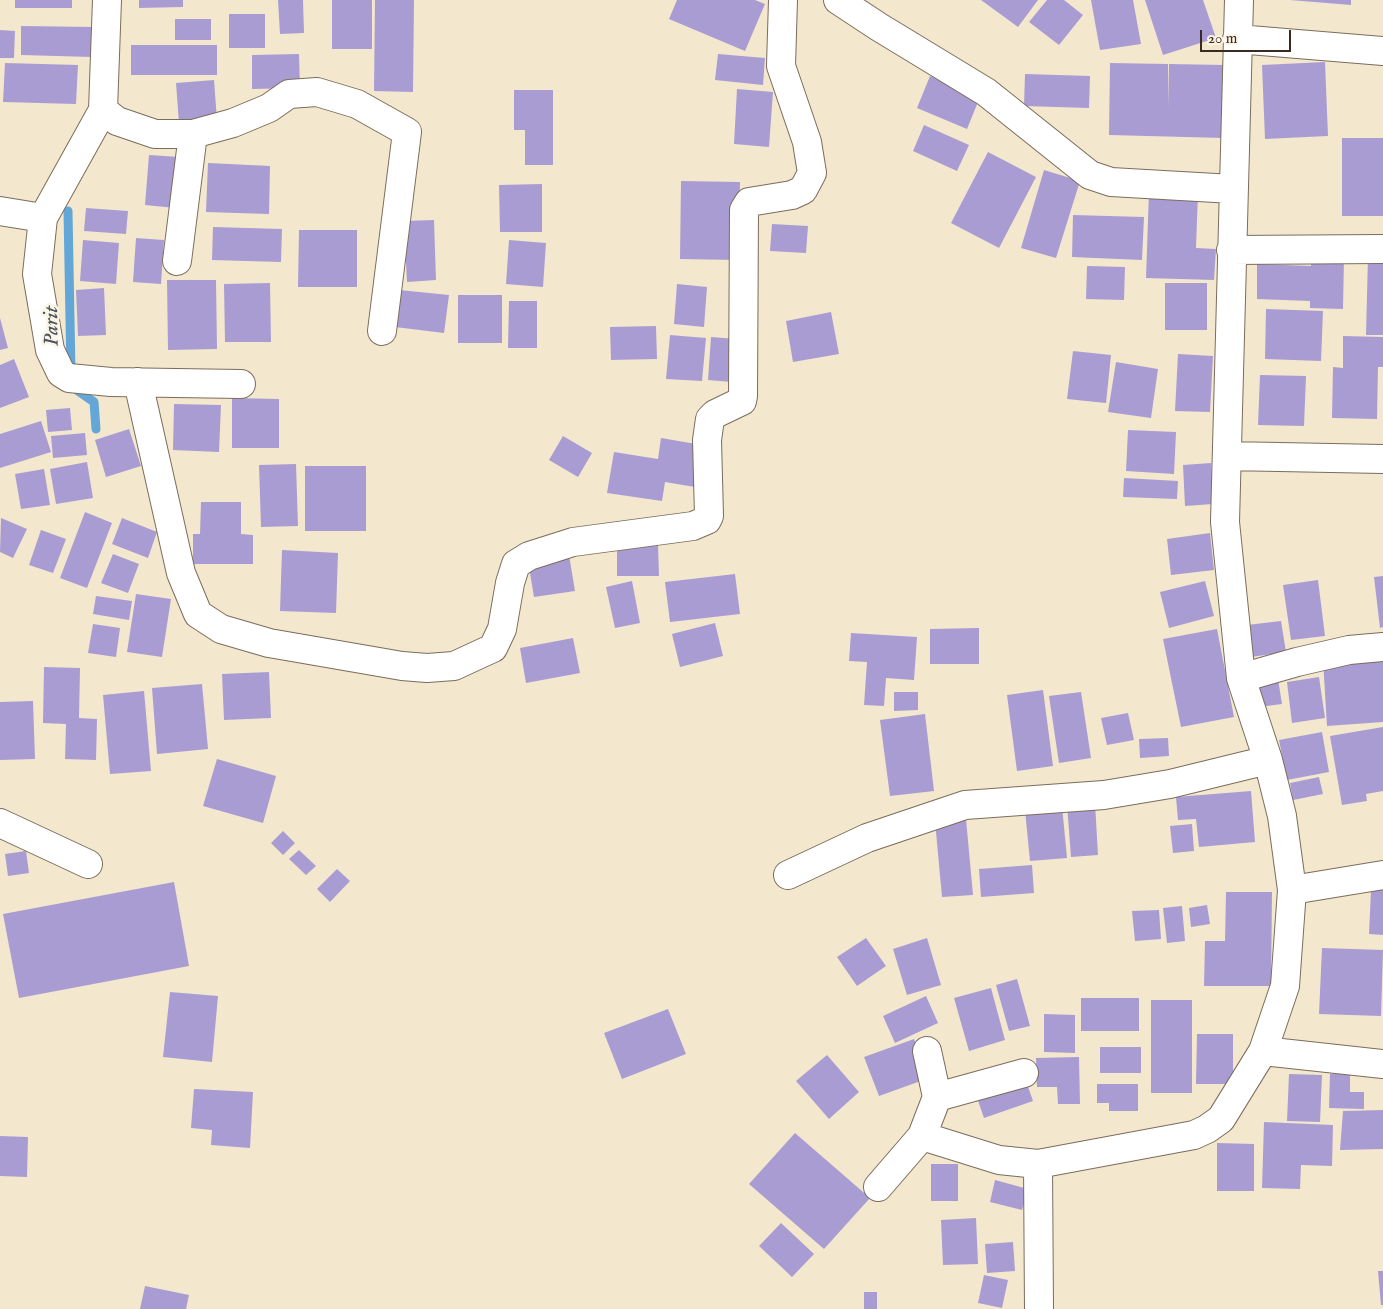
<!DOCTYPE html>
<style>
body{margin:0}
#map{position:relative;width:1383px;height:1309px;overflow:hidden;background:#f3e8ce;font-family:"IM FELL English",serif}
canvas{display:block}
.scale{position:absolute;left:1200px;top:30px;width:91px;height:22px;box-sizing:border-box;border:2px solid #3b2a1e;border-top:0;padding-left:6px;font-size:15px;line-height:18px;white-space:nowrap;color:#3b2a1e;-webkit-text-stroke:4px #fcf5e5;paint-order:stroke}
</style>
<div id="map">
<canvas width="1383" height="1309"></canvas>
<div class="scale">20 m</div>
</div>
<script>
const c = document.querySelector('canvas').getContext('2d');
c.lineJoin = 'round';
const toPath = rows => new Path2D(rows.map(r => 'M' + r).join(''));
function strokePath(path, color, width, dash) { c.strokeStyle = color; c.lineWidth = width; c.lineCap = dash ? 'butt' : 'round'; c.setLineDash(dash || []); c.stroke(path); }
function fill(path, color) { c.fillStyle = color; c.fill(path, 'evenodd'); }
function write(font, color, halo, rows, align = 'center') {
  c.font = font + ' "IM FELL English",serif'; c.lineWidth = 5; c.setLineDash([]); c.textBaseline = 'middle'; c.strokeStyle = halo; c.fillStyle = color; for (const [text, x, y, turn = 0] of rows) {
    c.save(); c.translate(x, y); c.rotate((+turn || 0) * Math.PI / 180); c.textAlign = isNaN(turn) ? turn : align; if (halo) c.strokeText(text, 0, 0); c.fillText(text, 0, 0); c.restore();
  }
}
strokePath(toPath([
 [68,211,71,373],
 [71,386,94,402,96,429]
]), '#63a7d8', 9);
fill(toPath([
 [15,0,72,0,72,8,15,8],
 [139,0,183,0,183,7,139,8],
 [278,0,303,0,304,33,280,34],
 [332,0,372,0,372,49,332,49],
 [375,0,414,0,413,92,374,91],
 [677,0,755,0,765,4,745,51,669,19],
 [981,0,1038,0,1018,27],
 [1047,0,1064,0,1083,15,1059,45,1029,22],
 [1091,0,1133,0,1141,44,1100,50],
 [1145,0,1203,0,1216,38,1163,55],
 [1290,0,1351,0,1351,5],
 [229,14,265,14,265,48,229,48],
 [175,19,211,19,211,40,175,40],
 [21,26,93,27,92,57,21,55],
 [0,30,15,31,14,58,0,58],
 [131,45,217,45,217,75,131,75],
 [299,54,300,88,252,89,252,55],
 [718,54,765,58,763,85,715,80],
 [1325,62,1328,136,1265,139,1262,65],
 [5,63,78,65,76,104,3,102],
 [1110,63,1168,64,1168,108,1169,64,1225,65,1223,138,1109,135],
 [1025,74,1090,76,1089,108,1024,106],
 [930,76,980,97,967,129,917,108],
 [214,80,217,120,179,123,176,83],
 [737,89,773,92,769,147,734,144],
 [514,90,553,90,553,165,525,165,525,130,514,130],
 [924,125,969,145,957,171,913,151],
 [1342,138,1383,138,1383,216,1342,216],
 [988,152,1036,177,999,248,951,223],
 [149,155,179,157,175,208,145,205],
 [208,163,270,166,269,214,206,212],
 [1044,170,1080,181,1056,258,1021,248],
 [681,181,740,182,738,260,680,259],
 [542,184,542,232,500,232,499,185],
 [1149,191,1198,193,1196,248,1216,249,1214,280,1146,278],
 [86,208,128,211,126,234,84,231],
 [1073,215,1144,217,1142,260,1072,257],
 [434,220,436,280,407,282,404,221],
 [772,224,808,226,806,253,770,251],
 [213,227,282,229,281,262,212,260],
 [299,230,357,230,357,287,298,287],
 [136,238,164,240,161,284,133,282],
 [83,240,119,243,116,284,80,281],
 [509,240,546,243,543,287,506,284],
 [1368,256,1383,256,1383,335,1366,335],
 [1311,257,1344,257,1343,309,1310,308,1310,301,1257,299,1257,264,1311,266],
 [1087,266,1125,267,1124,300,1086,299],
 [167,280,216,280,217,349,168,350],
 [270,283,271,342,225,342,224,284],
 [1165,283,1207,283,1207,330,1165,330],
 [677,284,707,287,704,327,674,324],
 [104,288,106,335,78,336,76,290],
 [399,290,449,295,444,333,395,327],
 [458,295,502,295,502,343,458,343],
 [509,301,537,301,537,348,508,348],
 [1266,309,1323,311,1321,361,1265,359],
 [831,312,839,354,793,362,786,321],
 [0,318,8,348,0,350],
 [656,326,657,359,611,360,610,327],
 [670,335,706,338,702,381,666,379],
 [1343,336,1383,337,1383,367,1378,367,1377,419,1332,418,1333,367,1343,368],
 [711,337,736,339,732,382,708,380],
 [1073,351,1111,355,1106,403,1067,399],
 [1178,354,1213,356,1210,412,1175,411],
 [14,359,29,397,0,408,0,365],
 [1116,362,1158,369,1151,418,1108,412],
 [1260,375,1306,376,1304,426,1258,425],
 [232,398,279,399,279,448,232,448],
 [174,404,221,405,219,452,173,450],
 [70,408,72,430,48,432,46,410],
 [41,421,51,452,0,468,0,434],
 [129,429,141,466,106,477,95,440],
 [1128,430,1176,432,1174,474,1126,471],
 [85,433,87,455,53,458,51,436],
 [563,436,592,453,578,477,549,460],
 [661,438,702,445,695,487,665,482,662,501,607,493,614,452,658,459],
 [87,462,93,498,56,504,50,469],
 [1211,463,1213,504,1185,506,1183,465],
 [296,464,298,526,261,527,259,465],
 [305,466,366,466,366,531,305,531],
 [44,469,50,505,21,509,15,474],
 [1124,478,1178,481,1177,499,1123,497],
 [201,502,241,502,241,534,253,535,253,564,193,564,193,534,200,534],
 [85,512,112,523,87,588,60,578],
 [1,518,27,529,13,558,0,552],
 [122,518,157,532,148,558,112,544],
 [41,530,66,539,53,573,29,565],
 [1210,533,1214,570,1171,575,1167,539],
 [617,544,658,544,659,576,617,576],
 [282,550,338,553,336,613,280,611],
 [113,554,139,564,128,593,101,583],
 [569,555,575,591,534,597,528,561],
 [735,574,740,614,670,622,665,582],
 [1383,576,1383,627,1380,628,1374,577],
 [1318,580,1325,636,1291,640,1283,585],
 [632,581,640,623,615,628,606,587],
 [1205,581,1214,616,1169,628,1160,592],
 [136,594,171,599,162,657,127,652],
 [96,596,132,601,129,620,93,614],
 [1281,621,1286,652,1251,657,1247,625],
 [715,623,723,656,680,667,672,634],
 [93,624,120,628,116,657,88,653],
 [979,628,979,664,930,664,930,629],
 [1217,629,1234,717,1181,727,1163,639],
 [851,633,917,637,914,680,886,678,884,706,864,705,867,662,849,661],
 [573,638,580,673,526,683,520,648],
 [1383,656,1383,722,1327,726,1323,660],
 [44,667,80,668,79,718,97,719,96,760,65,759,66,724,43,723],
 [269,672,271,718,224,720,222,674],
 [1319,677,1325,718,1292,723,1287,682],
 [1278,679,1282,704,1259,707,1255,682],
 [202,684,208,749,157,754,152,688],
 [1043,690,1053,766,1017,771,1007,695],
 [144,691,151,771,110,774,103,695],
 [894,692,918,692,918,710,894,711],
 [1081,692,1091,758,1059,763,1049,696],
 [33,701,35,759,0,760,0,702],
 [1128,713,1134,740,1107,745,1101,718],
 [925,714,934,791,890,796,880,720],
 [1383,727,1383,791,1366,794,1367,801,1342,805,1330,736],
 [1322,732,1329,772,1287,780,1279,740],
 [1168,738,1169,756,1140,758,1139,739],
 [217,759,276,776,263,823,203,806],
 [1319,777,1323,794,1293,800,1290,783],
 [1251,791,1255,842,1199,847,1196,819,1178,820,1176,797],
 [1095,803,1098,855,1071,857,1067,804],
 [1062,806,1067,858,1030,861,1025,810],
 [966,819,973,895,942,897,935,821],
 [1192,824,1194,851,1173,853,1170,826],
 [283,831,295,843,283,855,271,843],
 [299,850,316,866,306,875,289,859],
 [26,851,29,873,8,876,5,854],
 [1032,865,1034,893,981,897,979,869],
 [337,869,350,881,330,902,317,889],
 [174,882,189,966,19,998,3,914],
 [1371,890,1383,890,1383,935,1369,934],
 [1226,892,1272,892,1271,986,1204,986,1205,941,1225,941],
 [1207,905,1210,924,1191,927,1189,908],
 [1182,906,1185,941,1167,943,1163,908],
 [1159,910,1161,939,1135,941,1132,911],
 [866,938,886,966,857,986,837,957],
 [927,938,941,985,907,995,893,949],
 [1322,948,1383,950,1381,1016,1319,1014],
 [1017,979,1030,1026,1009,1031,996,985],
 [991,988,1005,1040,969,1051,954,998],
 [170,992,218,996,212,1062,163,1057],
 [926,996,938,1023,895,1043,883,1016],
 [1081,998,1139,998,1139,1031,1081,1031],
 [1151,1000,1192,1000,1192,1093,1151,1093],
 [668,1009,686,1054,622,1079,604,1033],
 [1044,1014,1075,1015,1075,1053,1044,1052],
 [1197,1034,1233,1034,1233,1084,1196,1084],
 [914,1039,929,1078,879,1096,864,1057],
 [1100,1047,1141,1047,1141,1073,1100,1073],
 [827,1055,859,1092,829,1119,796,1081],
 [1079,1057,1080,1104,1058,1104,1057,1087,1037,1087,1036,1058],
 [1289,1074,1322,1075,1320,1122,1287,1121],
 [1330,1074,1350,1074,1350,1092,1364,1092,1364,1109,1329,1108],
 [1024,1075,1033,1101,984,1118,975,1092],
 [1097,1084,1138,1084,1138,1111,1109,1111,1109,1103,1097,1103],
 [194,1089,253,1092,250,1148,211,1145,212,1130,191,1128],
 [1383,1110,1383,1149,1340,1150,1343,1111],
 [1264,1122,1333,1125,1332,1166,1301,1165,1300,1189,1262,1188],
 [795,1133,870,1198,824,1249,749,1184],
 [0,1136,28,1137,27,1177,0,1176],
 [1217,1143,1254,1144,1254,1191,1217,1191],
 [931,1164,958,1164,958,1201,931,1201],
 [995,1180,1028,1189,1022,1210,990,1202],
 [976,1218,978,1264,943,1265,941,1220],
 [781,1223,814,1254,792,1277,759,1246],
 [1013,1242,1015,1271,987,1273,985,1244],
 [1378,1271,1383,1271,1383,1305,1381,1305],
 [984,1275,1008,1280,1002,1308,978,1303],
 [145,1286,189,1295,186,1309,140,1309],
 [864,1292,877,1292,877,1309,864,1309]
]), '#a99cd3');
const minor = toPath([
 [838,0,879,27,986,92,1090,175,1111,182,1233,189],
 [1237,39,1383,51],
 [103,110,117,121,155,134,193,134,233,123,269,108,289,94,317,92,357,104,407,132,382,331],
 [0,211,43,218,103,110,107,0],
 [43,218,37,274,50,350,61,373,69,378,111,382,241,384],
 [1231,250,1383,249],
 [177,261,193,134],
 [138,382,181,573,198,614,221,629,269,643,402,666,427,668,454,666,493,648,502,629,510,583,516,564,529,556,573,542,693,526,707,520,709,516,707,440,710,419,715,414,742,401,743,396,744,210,749,202,792,195,803,190,812,173,807,142,781,66,783,0],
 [1227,456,1383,459],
 [1241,678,1297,662,1349,650,1383,647],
 [0,823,88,864],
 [788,875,867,838,965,805,1104,795,1170,784,1268,760],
 [1292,890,1383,875],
 [927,1051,937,1097,922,1136,999,1160,1038,1164],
 [1263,1051,1383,1064],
 [937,1097,1024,1073],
 [878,1187,922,1136],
 [1039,1309,1038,1164,1194,1135,1207,1129,1221,1119,1263,1051,1285,986,1292,890,1282,816,1268,760,1241,678,1225,522,1239,0]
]);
strokePath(minor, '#7b6c5c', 30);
strokePath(minor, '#fff', 28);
write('italic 21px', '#49565f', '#fcf5e5', [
 ["Parit",53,326,-91]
]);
</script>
